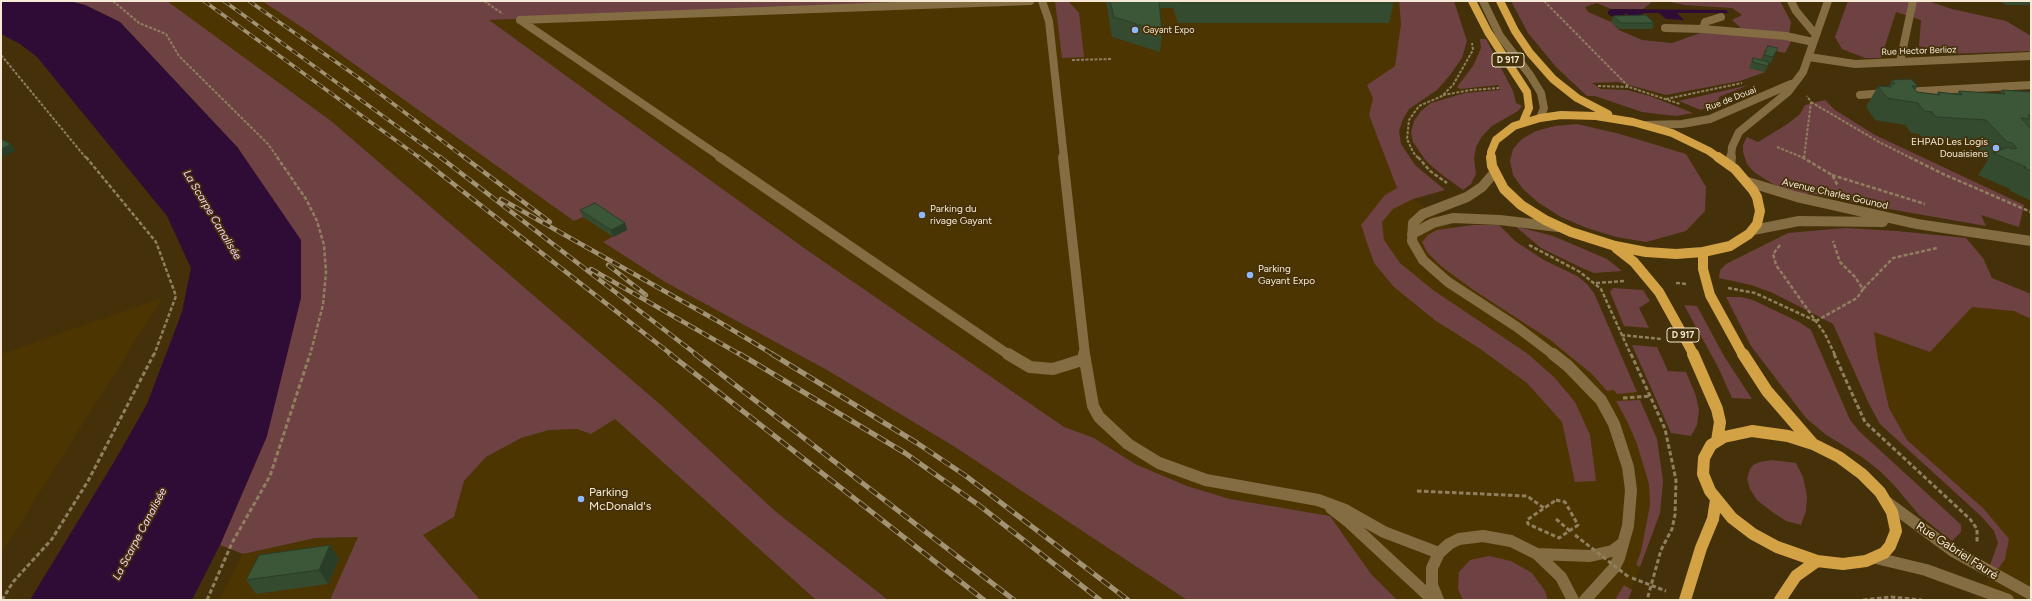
<!DOCTYPE html>
<meta charset="utf-8">
<style>
body{margin:0}
#map{position:relative;width:2032px;height:601px;overflow:hidden;background:#443109;font-family:Figtree,sans-serif}
canvas{display:block}
.frame{position:absolute;inset:0;border:2px solid #f6e9d5;pointer-events:none}
</style>
<div id="map">
<canvas width="2032" height="601"></canvas>
<div class="frame"></div>
</div>
<script>
const c = document.querySelector('canvas').getContext('2d');
c.lineJoin = 'round';
function fill(path, color) { c.fillStyle = color; c.fill(path, 'evenodd'); }
const toPath = rows => new Path2D(rows.map(r => 'M' + r).join(''));
function strokePath(path, color, width, dash) { c.strokeStyle = color; c.lineWidth = width; c.lineCap = dash ? 'butt' : 'round'; c.setLineDash(dash || []); c.stroke(path); }
function write(font, color, halo, rows, align = 'center') {
  c.font = font + ' Figtree,sans-serif'; c.lineWidth = 3.5; c.setLineDash([]); c.textBaseline = 'middle'; c.strokeStyle = halo; c.fillStyle = color; for (const [text, x, y, turn = 0] of rows) {
    c.save(); c.translate(x, y); c.rotate((+turn || 0) * Math.PI / 180); c.textAlign = isNaN(turn) ? turn : align; if (halo) c.strokeText(text, 0, 0); c.fillText(text, 0, 0); c.restore();
  }
}
fill(toPath([
 [167,1,262,1,312,34,574,220,583,217,627,230,604,243,665,282,827,370,955,447,1187,600,888,600,775,511,662,406,331,121],
 [949,1,1399,1,1401,24,1395,66,1367,85,1373,98,1369,115,1397,188,1452,227,1499,225,1515,241,1544,260,1568,271,1629,375,1657,439,1663,481,1660,513,1628,600,1397,600,1371,574,1330,516,1230,499,1187,486,1135,464,1094,438,1064,427,804,248,489,20],
 [1983,258,1992,278,2031,294,2031,600,1973,600,2004,559,2009,539,1984,509,1907,440,1889,408,1878,359,1874,332,1940,262],
 [162,298,1,554,1,354],
 [615,419,816,600,219,600,243,554,315,538,423,535,454,517,464,481,486,457,521,438,549,430,577,429,591,434]
]), '#4d3502');
fill(toPath([
 [69,1,167,1,331,121,662,406,775,511,888,600,816,600,615,419,591,434,577,429,549,430,521,438,486,457,464,481,454,517,423,535,480,600,330,600,358,537,315,538,243,554,220,545,267,436,238,148,120,22,85,5],
 [262,1,949,1,489,20,804,248,1064,427,1094,438,1135,464,1187,486,1230,499,1330,516,1371,574,1397,600,1187,600,955,447,827,370,665,282,603,242,627,229,583,217,574,221,312,34],
 [1055,1,1068,1,1079,13,1084,57,1062,58],
 [1399,1,1454,1,1467,41,1462,58,1450,75,1437,90,1409,109,1403,119,1399,131,1401,144,1415,165,1445,190,1413,199,1393,209,1382,222,1384,240,1400,263,1433,290,1528,354,1555,378,1575,402,1590,435,1596,481,1575,482,1562,422,1527,383,1479,348,1436,321,1394,287,1374,263,1361,225,1385,195,1397,188,1369,115,1373,98,1367,85,1395,66,1401,24],
 [1511,1,1653,1,1643,9,1611,9,1597,3,1585,7,1588,12,1611,22,1619,30,1642,40,1672,43,1703,32,1792,40,1785,53,1766,49,1758,66,1749,68,1765,72,1740,81,1666,95,1618,82,1592,83,1601,89,1627,90,1650,96,1693,113,1676,116,1658,114,1642,112,1595,96,1587,96,1556,67,1528,33],
 [1666,1,1780,1,1791,22,1789,34,1743,30,1732,20,1742,15,1732,8,1684,5],
 [1848,1,1928,1,1952,9,2006,21,2031,36,2031,51,1945,54,1919,46,1921,20,1896,12,1881,58,1865,58,1842,49,1835,37],
 [1480,39,1486,39,1513,91,1516,103,1522,106,1518,111,1492,126,1482,136,1476,147,1474,159,1476,174,1471,184,1463,190,1441,174,1426,161,1413,142,1411,132,1414,121,1421,111,1431,103,1465,93,1500,90,1498,85,1460,89,1457,87,1473,66,1478,55,1481,48],
 [1749,85,1719,97,1718,102,1701,110,1679,101],
 [1825,100,1835,110,1875,135,2024,205,2019,227,1981,215,1986,226,1889,209,1808,193,1806,197,1779,188,1754,172,1747,164,1743,152,1743,145,1747,137,1758,142,1786,125,1800,114,1805,105],
 [1577,124,1620,134,1686,154,1706,187,1705,211,1686,231,1646,242,1616,237,1587,228,1561,217,1539,203,1523,189,1513,175,1510,161,1513,149,1522,139,1536,131,1555,126],
 [1473,225,1499,225,1515,241,1544,260,1577,276,1587,284,1594,293,1637,392,1617,394,1614,390,1607,391,1592,374,1549,339,1472,289,1441,266,1427,252,1422,242,1428,235,1437,230],
 [1515,226,1553,236,1607,259,1622,271,1594,273,1582,268,1541,248],
 [1845,228,1897,231,1966,238,1983,258,1992,278,2031,294,2031,319,2014,311,1972,307,1930,352,1874,332,1878,359,1889,408,1907,440,1984,509,2009,539,2005,559,1998,569,1990,565,1998,543,1994,531,1981,516,1880,424,1869,404,1833,324,1773,293,1751,285,1719,278,1720,270,1726,264,1788,233],
 [1613,288,1643,290,1650,301,1639,308,1649,328,1624,326,1610,292],
 [1726,297,1741,297,1753,300,1799,322,1811,330,1850,420,1860,432,1957,521,1961,525,1961,532,1952,541,1919,515,1893,484,1880,471,1862,457,1825,434,1806,418,1751,346],
 [1684,305,1697,306,1724,356,1752,399,1732,398,1718,367],
 [1632,345,1657,347,1668,371,1686,372,1696,396,1699,410,1697,425,1691,436,1671,433],
 [1640,400,1657,439,1663,481,1660,513,1640,567,1636,565,1641,552,1650,505,1649,484,1637,444,1628,423,1616,401],
 [1772,460,1796,463,1803,477,1807,496,1806,511,1801,525,1786,521,1771,511,1757,500,1750,489,1747,479,1750,469,1753,465,1760,462],
 [1489,556,1511,561,1532,573,1545,591,1548,600,1463,600,1458,589,1459,572,1470,560],
 [1624,585,1632,590,1628,600,1615,600]
]), '#6e4242');
fill(toPath([
 [1,1,69,1,85,5,120,22,238,148,301,240,301,298,267,436,220,545,192,600,30,600,117,457,147,404,182,312,191,268,167,216,37,57,20,44,1,34],
 [1611,9,1726,10,1729,13,1677,13,1684,20,1666,19,1659,13,1645,13,1638,16,1635,21,1626,13,1619,21,1608,14,1608,11]
]), '#2f0c36');
strokePath(toPath([
 [113,1,139,23,166,34,179,56,268,144,278,158],
 [484,1,503,14],
 [1544,1,1629,87,1680,104],
 [485,2,491,1],
 [1,55,86,158],
 [1072,60,1112,59],
 [1598,86,1629,87],
 [1443,95,1471,90,1499,88],
 [1666,99,1742,83],
 [1811,102,1879,142,1911,158],
 [1777,147,1804,158],
 [1418,158,1413,152,1407,139,1409,120,1419,106,1442,96,1453,85,1473,50,1472,43],
 [1804,158,1811,102,1807,96]
]), '#8f7f5f', 2, [3, 1.5]);
strokePath(toPath([
 [86,157,156,242,176,296,154,355],
 [277,157,306,199,317,221,324,245,326,272,323,305,310,355],
 [1418,157,1430,171,1447,183],
 [1802,157,1832,175,1838,186],
 [1909,157,1943,174,2031,212],
 [1832,175,1925,204],
 [1529,245,1580,272,1601,289,1631,355],
 [1780,245,1773,254,1776,265,1825,334,1835,355],
 [1596,283,1625,281],
 [1676,283,1687,284],
 [1728,288,1755,293,1816,321],
 [1863,289,1893,258,1937,248],
 [1816,321,1857,298,1863,289,1855,277,1840,262,1833,241],
 [1621,335,1662,339]
]), '#8f7f5f', 2.5, [4, 2]);
strokePath(toPath([
 [1631,354,1665,429,1676,480,1675,515,1672,529,1661,550,1647,600],
 [1834,354,1865,422,1970,519,1977,529,1977,542],
 [1623,398,1651,396],
 [1417,491,1527,496,1544,508],
 [1556,500,1565,502,1578,525,1559,538,1528,524,1527,520,1556,500],
 [1556,519,1570,531],
 [1632,578,1666,591],
 [2,600,13,582,52,539,88,481,154,354],
 [207,600,232,543,270,476,310,354],
 [1863,600,1891,597,1922,600]
]), '#8f7f5f', 3, [4.5, 2.5]);
strokePath(toPath([
 [1042,1,1049,21,1064,158],
 [1483,1,1500,36,1530,75,1541,93,1544,108,1540,118],
 [1791,1,1796,11,1816,35],
 [520,20,722,158],
 [520,20,1030,1],
 [1665,28,1703,29,1786,36,1813,42],
 [1703,29,1705,22,1721,17],
 [1809,57,1855,64,2031,56],
 [1900,62,1913,1],
 [1903,92,2031,85],
 [1860,95,1885,93],
 [1645,125,1682,124,1710,119,1791,84],
 [1731,158,1732,147,1739,132,1788,92,1803,72,1828,1]
]), '#846c43', 8);
strokePath(toPath([
 [720,157,1009,355],
 [1063,157,1085,355],
 [1730,165,1731,157],
 [1494,173,1482,187,1467,197,1423,214,1413,223,1412,241,1423,260,1448,282,1517,327,1554,355],
 [1748,182,1797,197,1917,224,2031,241],
 [1753,230,1799,221,1883,222],
 [1412,234,1433,223,1453,218,1500,220,1558,227]
]), '#846c43', 10);
strokePath(toPath([
 [1008,354,1030,367,1053,369,1085,359],
 [1084,354,1093,406,1099,417,1128,444,1159,463,1206,480,1318,500,1345,510,1384,532,1439,553],
 [1553,354,1568,366,1601,400,1614,424,1628,467,1631,490,1628,526,1619,558,1614,568,1585,600],
 [1888,503,1953,551,2031,594],
 [1331,508,1349,522,1433,600],
 [1537,554,1590,556,1612,551,1623,543],
 [1876,558,1926,570,2008,600],
 [1438,600,1432,585,1432,568,1439,553,1449,544,1459,539,1483,536,1511,541,1537,554,1561,577,1573,600]
]), '#846c43', 12);
strokePath(toPath([
 [1472,1,1488,32,1527,92,1529,108,1523,122],
 [1500,1,1515,31,1530,53,1553,79,1577,98,1608,114],
 [1491,158,1491,152,1496,140,1514,126,1540,118,1561,115,1596,116,1633,122,1672,133,1709,151,1719,158]
]), '#d3a245', 8);
strokePath(toPath([
 [1491,157,1492,166,1504,189,1521,205,1545,220,1571,232,1615,246,1646,252,1676,254,1703,252,1730,246,1749,234,1757,224,1760,211,1757,197,1753,190,1735,169,1718,157],
 [1616,248,1634,262,1659,292,1694,355],
 [1703,252,1703,269,1710,295,1743,355]
]), '#d3a245', 10);
strokePath(toPath([
 [1693,354,1717,409,1720,422,1717,441],
 [1743,354,1767,391,1812,443],
 [1752,431,1788,436,1813,444,1839,457,1862,474,1880,492,1892,512,1896,531,1890,546,1884,553,1866,561,1843,564,1817,561,1777,547,1753,534,1732,518,1710,491,1703,474,1704,458,1711,445,1724,437,1752,431],
 [1685,600,1701,548,1713,519,1716,500],
 [1780,600,1796,576,1817,561]
]), '#d3a245', 12);
const railFar2 = toPath([
 [204,1,420,158],
 [224,1,441,158],
 [249,1,359,78,465,158]
]);
const railFar1 = toPath([
 [419,157,672,355],
 [440,157,697,355],
 [464,157,550,222],
 [501,199,721,323,774,355],
 [608,265,646,295],
 [591,269,741,355]
]);
const rail = toPath([
 [670,354,984,600],
 [695,354,1014,600],
 [740,354,905,453,980,506,1100,600],
 [772,354,917,443,966,476,1128,600]
]);
strokePath(railFar2, '#a29375', 3.5);
strokePath(railFar1, '#a29375', 4.5);
strokePath(rail, '#a29375', 5);
strokePath(railFar2, '#443109', 2.5, [7]);
strokePath(railFar1, '#443109', 3, [8]);
strokePath(rail, '#443109', 3.5, [10]);
strokePath(toPath([
 [1575,535,1630,578]
]), '#8f7f5f', 3, [4.5, 2.5]);
fill(toPath([
 [1106,1,1394,1,1389,23,1178,23,1173,8,1160,8,1162,32,1160,52,1112,37],
 [2000,1,2031,1,2031,5,2006,5],
 [1613,16,1654,23,1652,29,1619,29,1611,22],
 [1768,46,1775,54,1770,64,1769,63,1765,72,1749,68,1753,58,1761,60],
 [1892,80,1918,86,1915,90,1917,92,1937,94,1938,92,1957,94,1959,91,2000,94,2002,90,2031,92,2031,201,2009,190,2010,189,1978,175,1988,160,1972,141,1923,138,1919,134,1911,133,1905,125,1875,120,1866,107,1878,86,1888,87],
 [580,210,625,223,627,230,613,237,583,217],
 [339,559,328,584,256,594,246,580]
]), '#344b2f');
fill(toPath([
 [11,144,16,151,1,157,1,149],
 [625,223,627,230,613,237,611,230],
 [330,545,339,559,328,584,319,570]
]), '#2a3d26');
const building = toPath([
 [1110,1,1159,1,1162,32,1114,17,1110,1],
 [1179,1,1394,1,1394,3,1180,3,1179,1],
 [1646,15,1654,23,1621,23,1613,16,1646,15],
 [1768,46,1778,48,1773,57,1764,55,1768,46],
 [1753,58,1769,62,1768,66,1752,62,1753,58],
 [1911,79,1918,86,1912,86,1917,92,1940,95,1938,92,1962,95,1959,91,2005,94,2002,90,2031,92,2031,115,2028,115,2031,119,2021,118,2031,129,2031,171,2024,168,2026,167,1993,153,2008,147,2012,149,2017,148,2012,143,2007,142,1986,120,1936,117,1932,112,1924,111,1918,103,1887,98,1878,86,1892,87,1889,84,1895,84,1892,80,1911,79],
 [1,139,11,144,1,149,1,139],
 [595,203,625,223,611,230,580,210,595,203],
 [330,545,319,570,246,580,259,555,330,545]
]);
fill(building, '#3c5737');
strokePath(building, '#2a3d26', 1);
for (const [x, y, r, color] of [
 [1135,30,4,"#8fb8fd"],
 [1996,148,4,"#8fb8fd"],
 [922,215,4,"#8fb8fd"],
 [1250,275,4,"#8fb8fd"],
 [581,499,4,"#8fb8fd"]
]) { const dot = new Path2D(); dot.arc(x, y, r, 0, 2 * Math.PI); c.fillStyle = color; c.fill(dot); strokePath(dot, '#443109', 1.5); }
write('9px', '#f6e9d5', '#443109', [
 ["Gayant Expo",1143,30]
], 'left');
write('9px', '#f6e9d5', '#443109', [
 ["Rue Hector Berlioz",1919,51,-2],
 ["Rue de Douai",1731,99,-21]
]);
for (const [x, y, w] of [
 [1508,60,32],
 [1683,335,32]
]) { const box = new Path2D(); box.roundRect(x - w / 2, y - 7, w, 14, 3); c.fillStyle = '#443109'; c.fill(box); strokePath(box, '#f6e9d5', 1); }
write('bold 9px', '#f6e9d5', null, [
 ["D 917",1508,60],
 ["D 917",1683,335]
]);
write('10px', '#f6e9d5', '#443109', [
 ["EHPAD Les Logis",1988,142,"right"],
 ["Douaisiens",1988,154,"right"],
 ["Parking du",930,209],
 ["rivage Gayant",930,221],
 ["Parking",1258,269],
 ["Gayant Expo",1258,281]
], 'left');
write('10px', '#f6e9d5', '#443109', [
 ["Avenue Charles Gounod",1835,194,13]
]);
write('italic 11px', '#f5d2fd', '#443109', [
 ["La Scarpe Canalisée",212,215,59],
 ["La Scarpe Canalisée",140,534,-62]
]);
write('12px', '#f6e9d5', '#443109', [
 ["Parking",589,492],
 ["McDonald's",589,506]
], 'left');
write('12px', '#f6e9d5', '#443109', [
 ["Rue Gabriel Fauré",1957,551,33]
]);
</script>
